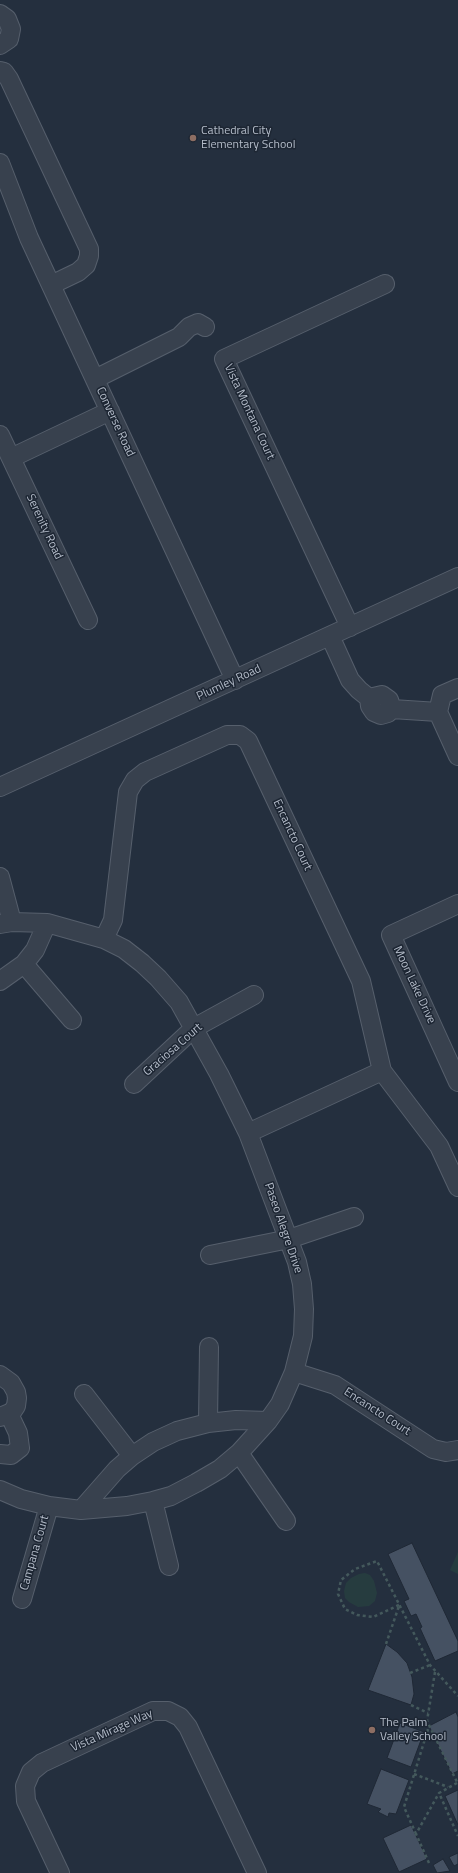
<!DOCTYPE html>
<style>
body{margin:0}
canvas{display:block;background:#242f3e}
</style>
<canvas width="458" height="1873"></canvas>
<script>
const c = document.querySelector('canvas').getContext('2d');
c.lineJoin = 'round';
function fill(path, color) { c.fillStyle = color; c.fill(path, 'evenodd'); }
const toPath = rows => new Path2D(rows.map(r => 'M' + r).join(''));
function strokePath(path, color, width, dash) { c.strokeStyle = color; c.lineWidth = width; c.lineCap = dash ? 'butt' : 'round'; c.setLineDash(dash || []); c.stroke(path); }
function write(font, color, halo, rows, align = 'center') {
  c.font = font + ' "Titillium Web",sans-serif'; c.lineWidth = 3; c.setLineDash([]); c.textBaseline = 'middle'; c.strokeStyle = halo; c.fillStyle = color; for (const [text, x, y, turn = 0] of rows) {
    c.save(); c.translate(x, y); c.rotate((+turn || 0) * Math.PI / 180); c.textAlign = isNaN(turn) ? turn : align; if (halo) c.strokeText(text, 0, 0); c.fillText(text, 0, 0); c.restore();
  }
}
fill(toPath([
 [458,1552,458,1574,450,1570],
 [365,1573,370,1575,374,1581,377,1593,375,1601,369,1606,358,1607,349,1602,345,1598,344,1591,346,1583,351,1578,359,1574]
]), '#263c3f');
const building = toPath([
 [412,1543,458,1641,458,1651,435,1661,420,1628,422,1627,416,1614,411,1616,404,1601,409,1599,388,1554,412,1543],
 [386,1644,397,1652,407,1663,412,1677,414,1694,411,1705,368,1690,386,1644],
 [456,1712,458,1717,458,1771,452,1774,429,1726,456,1712],
 [400,1723,424,1732,411,1767,387,1758,400,1723],
 [381,1769,409,1780,396,1814,389,1813,388,1817,378,1812,381,1809,367,1804,381,1769],
 [458,1790,458,1825,445,1796,458,1790],
 [411,1825,427,1859,399,1872,383,1838,411,1825],
 [458,1853,458,1864,454,1866,449,1857,458,1853],
 [443,1859,450,1871,437,1873,433,1865,443,1859]
]);
fill(building, '#455162');
strokePath(building, '#1f2835', 1);
const minor = toPath([
 [0,14,7,19,11,29,9,39,0,45],
 [0,71,4,72,9,79,89,249,89,256,86,265,78,272,51,285],
 [0,163,29,238,235,680],
 [95,379,179,337,189,327,198,323,205,327],
 [0,435,88,620],
 [11,458,110,411],
 [350,627,224,359,385,284],
 [330,636,350,680,359,690,369,698,382,695,389,700,392,709],
 [369,698,370,706,374,712,381,715,388,713,392,709,438,712],
 [438,712,458,756],
 [438,712,442,695,458,688],
 [0,787,458,577],
 [0,877,12,922],
 [458,904,391,935,458,1082],
 [0,924,12,922,47,923,104,939,124,949,142,963,158,978,179,1002,219,1074,248,1133,297,1262,302,1284,304,1309,303,1336,294,1372,280,1404,268,1421,239,1453,220,1469,196,1483,171,1496,153,1501,127,1506,81,1510,49,1506,21,1499,0,1490],
 [104,939,113,920,128,792,135,780,145,772,227,735,240,735,248,741,361,981,382,1071,439,1146,458,1187],
 [24,964,72,1020],
 [0,981,24,964,35,950,47,923],
 [134,1084,194,1028,254,995],
 [248,1133,382,1071],
 [210,1255,289,1239,354,1217],
 [294,1372,335,1385,433,1449,446,1452,458,1450],
 [0,1375,11,1383,16,1392,17,1398,16,1406,12,1412,0,1417],
 [84,1394,132,1456],
 [208,1423,209,1347],
 [239,1453,286,1521],
 [0,1454,11,1455,20,1448,18,1433,9,1414],
 [153,1501,169,1566],
 [81,1510,117,1469,132,1456,153,1442,177,1431,208,1423,236,1420,268,1421],
 [22,1599,49,1506],
 [60,1873,26,1801,25,1786,31,1772,42,1763,153,1711,168,1711,180,1717,188,1727,257,1873]
]);
strokePath(minor, '#565f6c', 20);
strokePath(toPath([
 [399,1605,373,1617,357,1615,345,1609,338,1594,341,1580,355,1569,377,1561,430,1665,458,1696],
 [386,1644,399,1606],
 [435,1672,427,1721,457,1782],
 [410,1673,430,1665],
 [411,1705,428,1713],
 [414,1774,448,1787],
 [457,1783,439,1793,458,1836],
 [416,1834,404,1807,429,1726],
 [429,1863,416,1834,439,1793]
]), '#44595c', 2.5, [3, 3]);
strokePath(minor, '#38414e', 18);
for (const [x, y, r, color] of [
 [193,138,4,"#8d6e63"],
 [372,1730,4,"#8d6e63"]
]) { const dot = new Path2D(); dot.arc(x, y, r, 0, 2 * Math.PI); c.fillStyle = color; c.fill(dot); strokePath(dot, '#1d2633', 1.5); }
write('12px', '#b4bcc9', '#1d2633', [
 ["Cathedral City",201,131],
 ["Elementary School",201,145],
 ["The Palm",380,1723],
 ["Valley School",380,1737]
], 'left');
write('12px', '#b4bcc9', '#1d2633', [
 ["Vista Montana Court",249,412,65],
 ["Converse Road",115,422,65],
 ["Serenity Road",44,527,65],
 ["Plumley Road",229,683,-25],
 ["Encancto Court",292,835,65],
 ["Moon Lake Drive",414,985,65],
 ["Graciosa Court",173,1050,-41],
 ["Paseo Alegre Drive",283,1228,71],
 ["Encancto Court",377,1412,33],
 ["Campana Court",35,1553,-74],
 ["Vista Mirage Way",112,1731,-24]
]);
</script>
